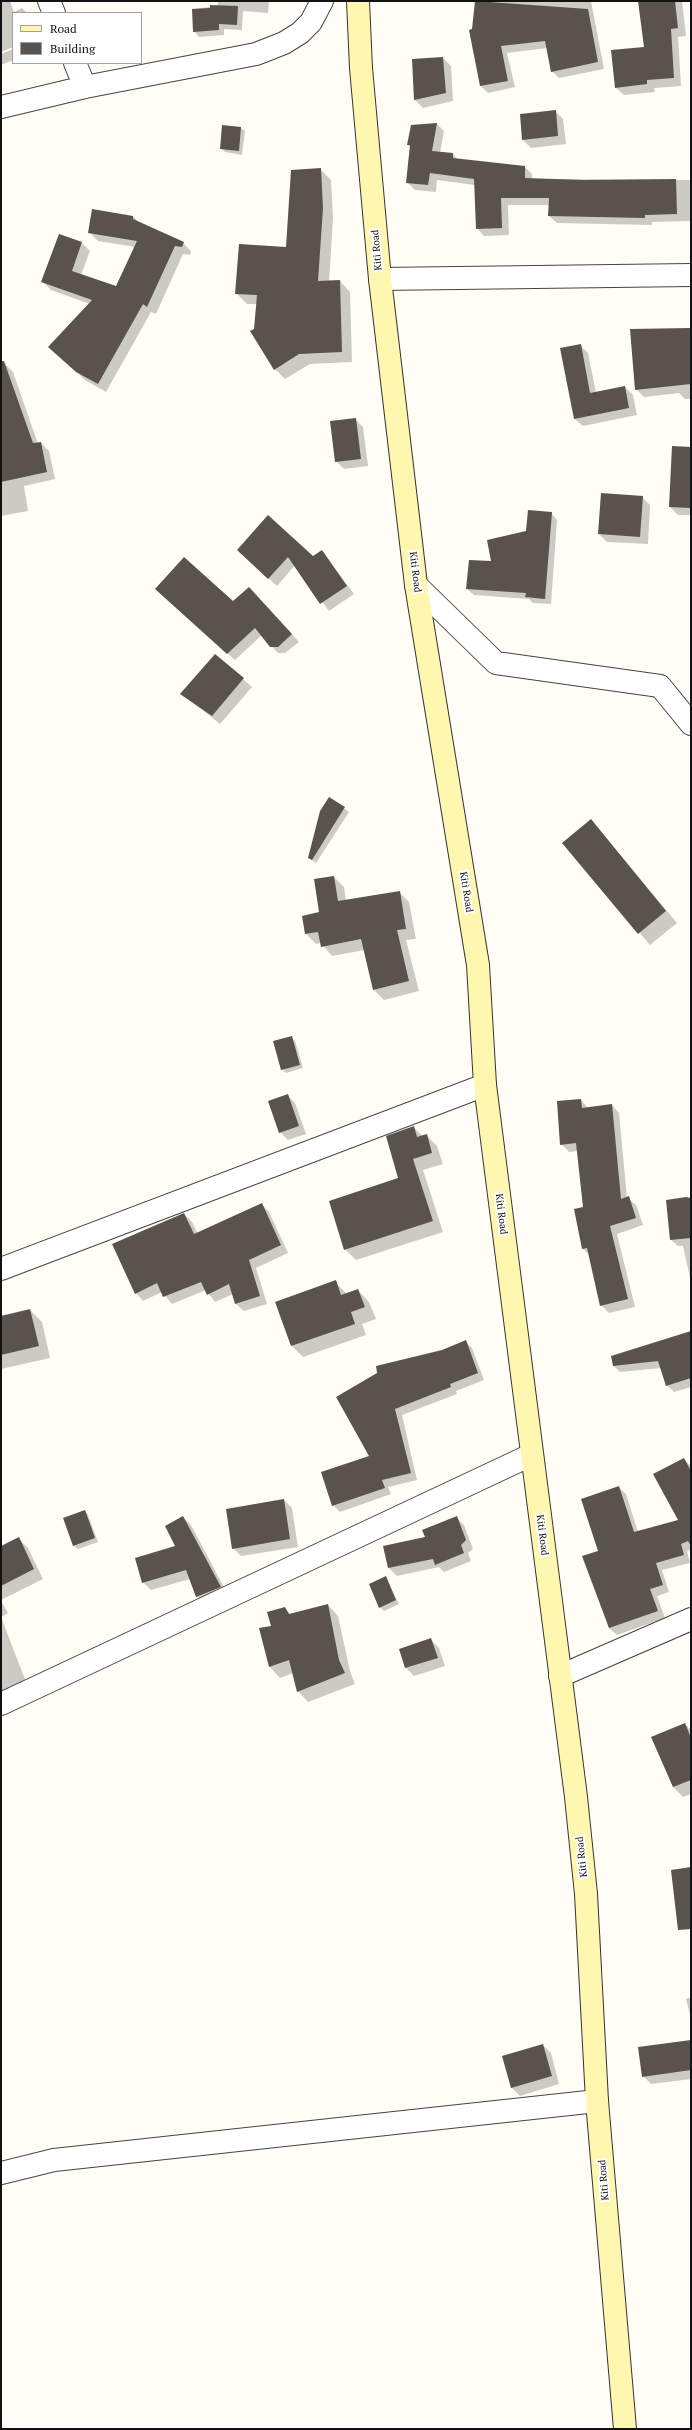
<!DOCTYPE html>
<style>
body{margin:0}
#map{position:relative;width:692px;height:2430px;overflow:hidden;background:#fffdf5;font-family:"PT Serif",serif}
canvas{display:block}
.frame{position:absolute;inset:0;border:2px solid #111;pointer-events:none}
.legend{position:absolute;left:12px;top:12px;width:130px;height:52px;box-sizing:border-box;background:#fff;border:1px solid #a0a0a0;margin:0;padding:5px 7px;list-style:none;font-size:12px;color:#111}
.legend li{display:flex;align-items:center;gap:8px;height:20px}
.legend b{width:20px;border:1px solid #a0a0a0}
</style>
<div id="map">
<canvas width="692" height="2430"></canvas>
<div class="frame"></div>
<ul class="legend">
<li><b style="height:5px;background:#fff6b0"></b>Road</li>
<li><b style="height:11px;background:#5a524d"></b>Building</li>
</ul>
</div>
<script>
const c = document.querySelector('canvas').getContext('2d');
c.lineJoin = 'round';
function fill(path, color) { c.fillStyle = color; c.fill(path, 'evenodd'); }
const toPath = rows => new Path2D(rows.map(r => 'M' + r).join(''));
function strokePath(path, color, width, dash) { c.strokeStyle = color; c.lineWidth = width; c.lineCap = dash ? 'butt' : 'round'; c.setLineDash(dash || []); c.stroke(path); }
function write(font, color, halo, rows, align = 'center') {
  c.font = font + ' "PT Serif",serif'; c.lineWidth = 4; c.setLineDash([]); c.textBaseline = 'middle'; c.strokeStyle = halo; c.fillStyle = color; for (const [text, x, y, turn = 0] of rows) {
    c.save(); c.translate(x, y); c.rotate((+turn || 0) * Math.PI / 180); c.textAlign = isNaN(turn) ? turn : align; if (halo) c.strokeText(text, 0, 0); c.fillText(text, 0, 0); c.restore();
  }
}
fill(toPath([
 [1,1,10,1,14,12,22,8,27,13,13,13,13,47,1,52],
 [218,1,269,1,268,13,243,11,242,30,224,29,224,35,199,37,194,31,193,9,218,6],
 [476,1,591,1,604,69,559,78,552,71,547,48,507,53,515,87,488,93,481,86,470,30,473,30],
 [619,1,682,1,686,36,678,37,681,86,654,88,655,92,624,95,616,88,645,48,639,1],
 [13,49,13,60,1,65,1,54],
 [443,58,451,66,453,101,423,108,415,100],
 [555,111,563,119,566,144,531,148,523,140],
 [437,124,444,131,440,153,453,154,458,160,525,167,532,174,532,179,691,180,691,221,652,222,652,225,557,223,549,216,550,205,508,205,509,235,484,236,477,228,475,185,437,180,436,192,415,190,407,182,410,147,408,145],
 [241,128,245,131,242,155,225,152,221,148],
 [320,169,331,180,333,218,329,282,340,281,350,292,352,362,310,364,285,379,275,369,255,329,257,304,247,304,236,293,287,248],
 [133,216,140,224,183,243,191,251,190,255,183,254,156,314,151,312,106,392,85,380,58,354,90,304,51,290,43,282,82,243,90,251,81,275,117,288,135,247,98,241,90,233],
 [691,328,691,399,685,399,679,393,644,397,636,389],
 [580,345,588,353,596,393,625,387,633,395,637,415,583,426,575,419],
 [5,364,13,372,38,444,41,443,49,451,55,479,24,486,28,511,1,516,1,365],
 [355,419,363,427,368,466,344,469,336,461],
 [691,448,691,515,678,515,670,507],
 [642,497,650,505,648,544,607,542,599,534],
 [551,513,557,520,551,604,533,603,529,599,474,595,467,589,492,562],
 [238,550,313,558,322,551,354,594,329,611,295,565,277,586],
 [256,595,299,642,285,653,278,653,262,635,235,660,164,596,233,602],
 [215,655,252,687,220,724,181,693],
 [330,798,349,812,316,863,309,858],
 [591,820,677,923,650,945,564,843],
 [334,877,344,887,346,901,399,892,409,902,416,939,406,940,419,991,384,1000,374,990,365,950,332,956,321,943,316,944,306,934,303,917,320,913],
 [291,1037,295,1041,303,1068,286,1073,282,1069],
 [287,1095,295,1103,306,1134,288,1140,280,1132],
 [581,1100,588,1108,612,1105,619,1113,627,1198,636,1205,643,1225,617,1234,635,1307,609,1313,601,1305,590,1255,583,1249,575,1210,584,1208,578,1151,569,1152,561,1144],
 [413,1127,423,1136,426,1135,437,1146,443,1164,423,1170,443,1232,356,1260,345,1249,400,1179],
 [691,1198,691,1282,683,1246,678,1246,671,1240],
 [261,1204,269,1212,288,1253,256,1268,267,1304,244,1311,236,1304,233,1294,215,1302,206,1290,172,1304,162,1292,143,1301,136,1293,184,1214,192,1222,198,1234],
 [335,1282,347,1294,358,1290,369,1302,376,1319,362,1324,366,1335,303,1357,292,1346],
 [30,1310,42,1322,50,1358,1,1369,1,1312,2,1316],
 [691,1340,691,1387,674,1392,667,1385,661,1368,620,1372,613,1365],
 [466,1342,472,1348,484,1380,456,1391,457,1394,402,1415,417,1480,388,1487,391,1494,340,1512,333,1505,370,1456,378,1374],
 [684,1459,691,1466,691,1550,687,1551,690,1563,662,1570,669,1592,657,1596,665,1618,617,1635,609,1628,599,1551,618,1487,626,1494,638,1532,680,1521],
 [284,1500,292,1508,298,1547,241,1556,233,1548],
 [85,1511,88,1515,98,1542,78,1549,74,1546,65,1519],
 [183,1517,191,1525,228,1595,205,1605,197,1597,190,1579,151,1590,143,1582,177,1546],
 [456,1517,464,1525,473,1549,468,1553,471,1561,444,1572,439,1567,397,1576,389,1568],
 [19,1539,28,1548,43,1579,1,1600,1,1547],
 [386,1578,399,1604,384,1611,380,1607],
 [1,1601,8,1613,1,1617,26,1682,1,1692],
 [328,1605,338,1616,350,1671,355,1684,308,1702,298,1691,293,1673,280,1678,270,1667,260,1629,272,1627,285,1609,290,1614],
 [431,1640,439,1648,445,1666,414,1676,406,1668,400,1650],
 [685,1724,691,1730,691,1794,683,1797,673,1787,653,1738],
 [691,1997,691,2019,686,1999],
 [543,2045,551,2053,559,2084,520,2096,512,2088],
 [691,2069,691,2079,651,2084,643,2076]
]), '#0003');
fill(toPath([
 [475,1,588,9,598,62,551,72,545,41,501,46,508,81,480,86,469,30,472,29],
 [638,1,675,1,678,28,671,29,674,78,647,80,647,84,615,88,611,50,644,47],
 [210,5,238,6,237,25,219,24,219,30,193,32,192,9,210,8],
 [443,57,446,93,414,100,412,59],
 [556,110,558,136,522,140,520,114],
 [437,123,432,151,453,153,453,158,525,166,525,178,584,180,676,179,677,214,645,215,645,218,548,216,549,198,501,198,502,228,476,229,474,179,430,173,428,185,406,183,410,145,407,145,411,125],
 [222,125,241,127,239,151,220,149],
 [321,168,323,208,318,281,340,280,342,352,299,354,274,370,250,331,254,329,257,295,235,294,239,244,286,247,291,170],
 [92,209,133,216,133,219,184,242,182,247,175,246,147,307,143,304,98,384,76,372,48,347,92,300,41,282,59,234,82,242,72,271,116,286,137,241,88,233],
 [691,328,691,384,635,390,630,329],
 [581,344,590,393,625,386,629,408,574,419,560,348],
 [1,361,4,361,33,443,41,442,47,472,1,482],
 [356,418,361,459,335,462,330,421],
 [672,446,691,447,691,508,669,507],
 [601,493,643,496,640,537,598,534],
 [528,510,552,512,545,599,525,597,526,593,466,589,469,560,491,561,487,540,526,531],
 [268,515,313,556,322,550,347,586,320,604,288,557,268,579,237,550],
 [184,557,233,601,249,587,292,634,278,647,270,647,255,628,227,654,155,589],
 [215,654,244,678,212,716,180,694],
 [329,797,345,807,312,860,308,858,320,811],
 [591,819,666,911,638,934,562,843],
 [334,876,338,901,400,891,406,929,397,930,409,981,373,990,361,939,321,947,318,932,305,934,302,916,319,912,314,879],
 [292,1036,300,1065,281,1070,273,1041],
 [288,1094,299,1126,279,1133,268,1101],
 [581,1099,582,1108,612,1104,621,1199,629,1196,636,1218,610,1226,628,1299,600,1306,587,1248,582,1249,574,1209,583,1207,576,1143,560,1145,557,1101],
 [414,1126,417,1137,427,1134,432,1153,413,1159,433,1221,344,1250,329,1201,398,1178,386,1136],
 [686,1197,691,1198,691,1238,670,1240,666,1200],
 [262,1203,281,1245,249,1260,260,1296,235,1304,229,1284,207,1295,201,1282,163,1297,157,1283,135,1294,112,1244,184,1213,194,1234],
 [336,1280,341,1295,358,1289,365,1307,351,1312,355,1324,291,1346,275,1302],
 [30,1309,39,1346,1,1355,1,1316],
 [691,1331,691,1378,666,1386,658,1361,613,1366,611,1356],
 [466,1340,478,1373,450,1384,451,1387,395,1409,411,1473,382,1480,385,1488,332,1506,321,1472,369,1456,336,1397,377,1373,376,1366,442,1350],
 [684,1458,691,1471,691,1546,688,1541,681,1544,684,1555,656,1563,663,1585,650,1589,658,1611,609,1628,582,1556,598,1551,581,1499,619,1486,634,1532,678,1520,653,1474],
 [284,1499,290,1539,232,1549,226,1509],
 [85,1510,95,1538,73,1546,63,1518],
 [183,1516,221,1587,196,1597,186,1570,142,1583,135,1558,175,1546,165,1526],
 [457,1516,466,1540,461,1545,464,1553,435,1565,433,1559,388,1568,383,1546,425,1537,422,1530],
 [19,1537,34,1569,1,1586,1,1546],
 [386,1576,396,1600,379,1608,369,1584],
 [328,1604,339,1660,345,1673,297,1692,289,1660,269,1667,259,1628,271,1626,267,1612,285,1607,289,1614],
 [431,1638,438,1658,405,1668,399,1649],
 [685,1723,691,1738,691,1780,673,1787,651,1737],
 [691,1867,691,1929,678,1930,671,1870],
 [691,2040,691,2070,642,2077,638,2047],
 [543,2044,552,2076,511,2088,502,2056]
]), '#5a524d');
const street = toPath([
 [49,1,54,13],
 [75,63,85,87],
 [1,107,85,87,256,54,284,43,300,33,311,22,322,1],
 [380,279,691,275],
 [416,585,496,663,660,686,691,724],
 [1,1269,485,1085],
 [560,1676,691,1619],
 [1,1704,531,1455],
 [1,2173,54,2160,597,2101]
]);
const secondary = toPath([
 [358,1,361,68,380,279,416,585,478,965,485,1085,576,1797,586,1894,597,2101,625,2429]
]);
strokePath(street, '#444', 24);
strokePath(secondary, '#333', 24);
strokePath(street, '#fff', 22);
strokePath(secondary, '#fff6b0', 22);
write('10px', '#111', '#fff', [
 ["Kiti Road",377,250,-95],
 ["Kiti Road",415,572,83],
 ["Kiti Road",466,892,81],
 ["Kiti Road",501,1214,83],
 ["Kiti Road",542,1535,83],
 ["Kiti Road",582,1857,-96],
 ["Kiti Road",604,2180,-95]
]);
</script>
